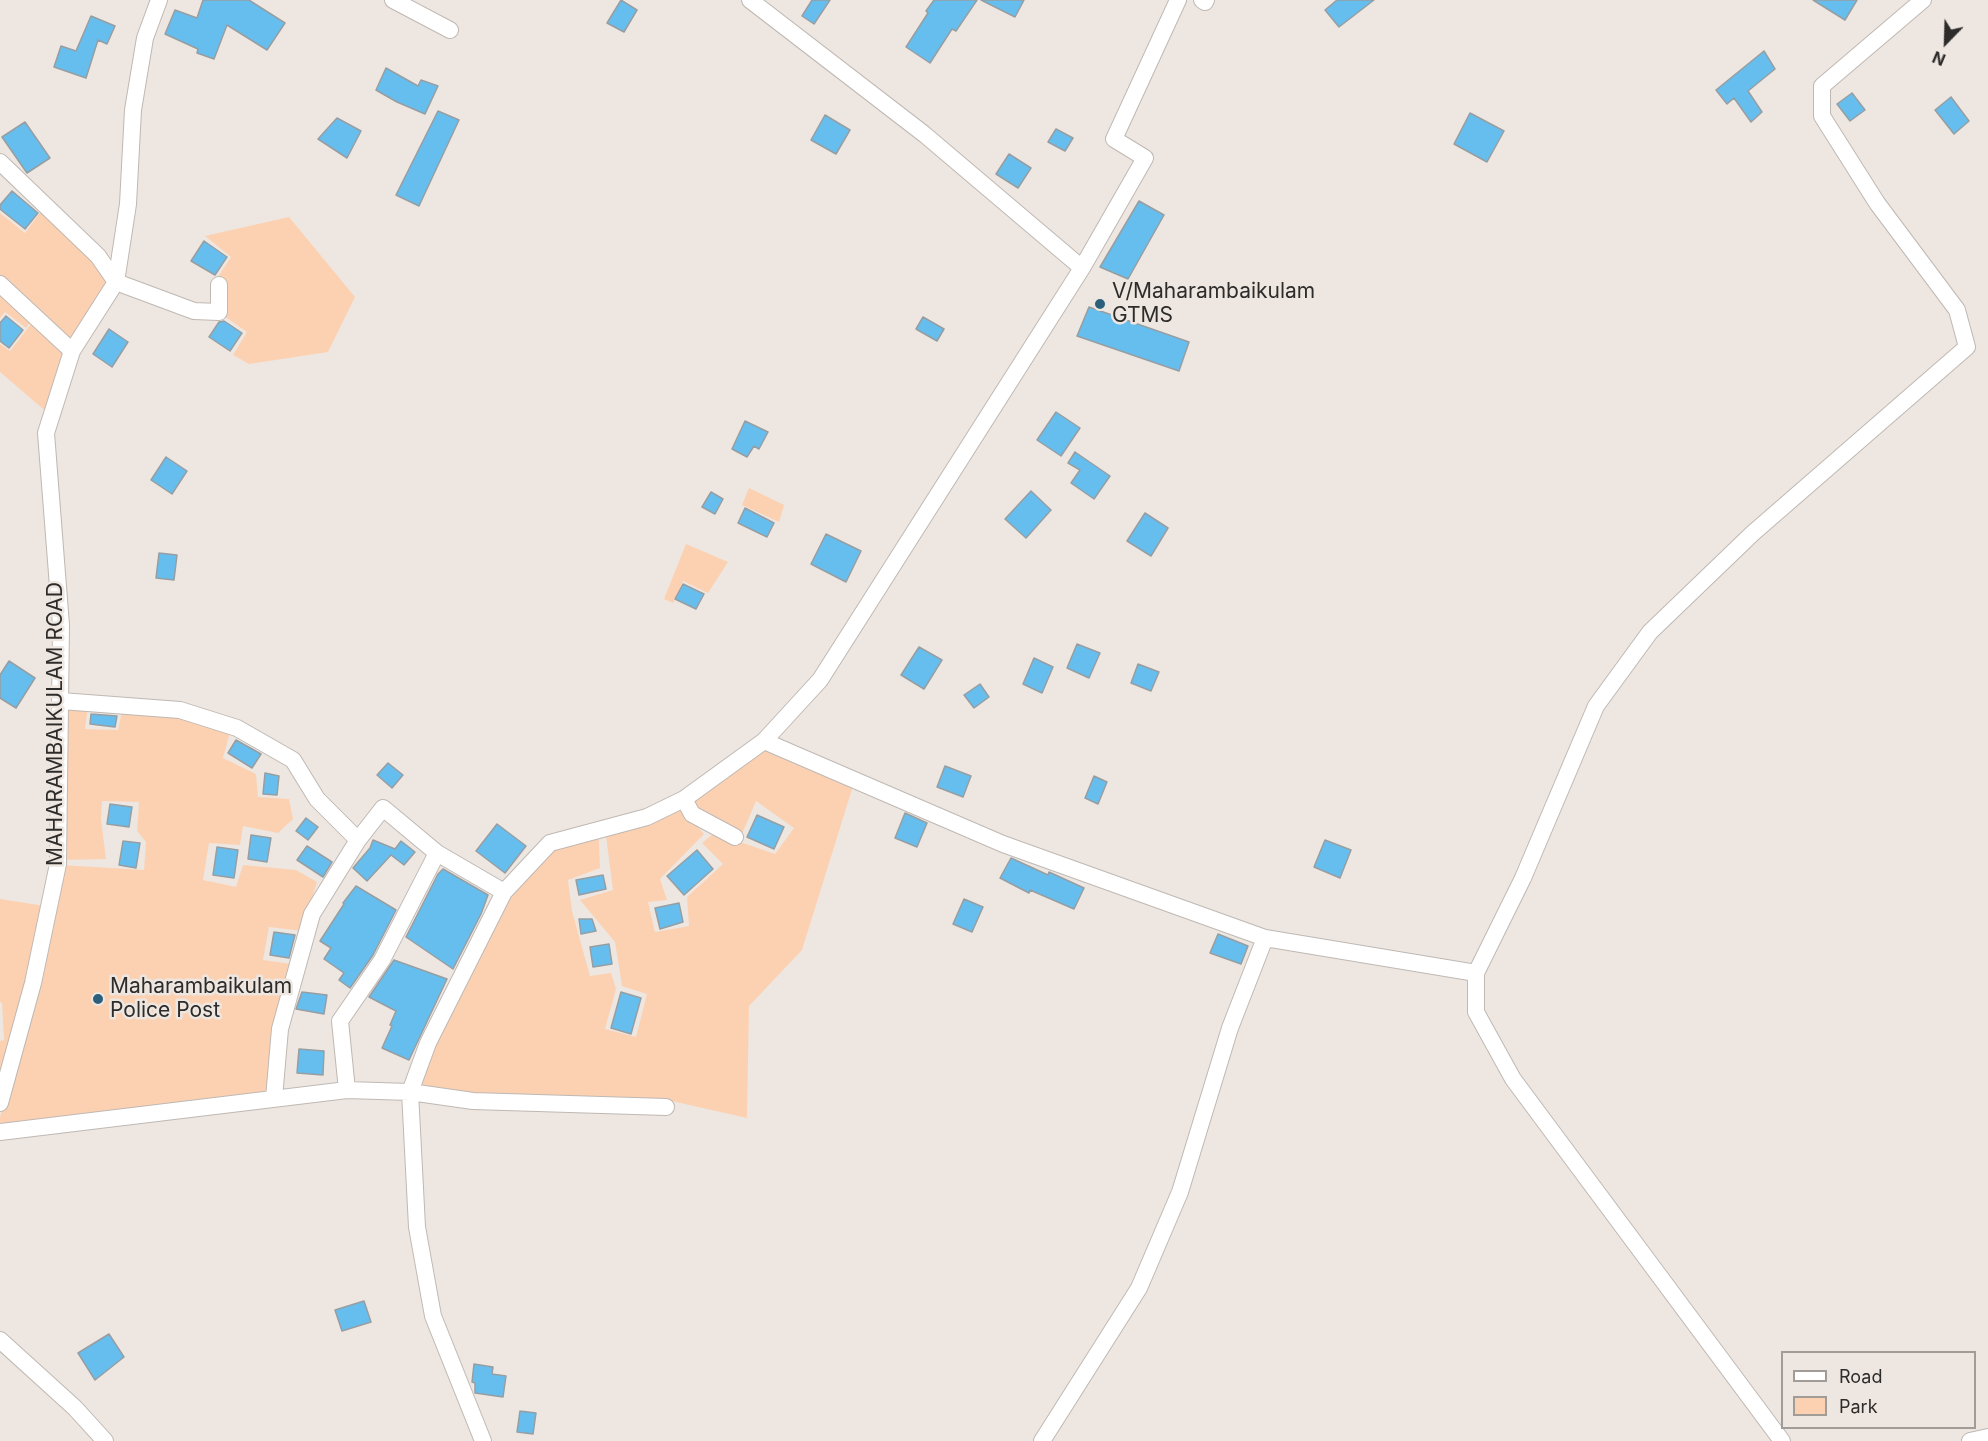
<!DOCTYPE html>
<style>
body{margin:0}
#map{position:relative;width:1988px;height:1441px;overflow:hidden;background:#eee7e1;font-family:Inter,sans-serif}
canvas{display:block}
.legend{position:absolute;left:1781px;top:1351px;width:195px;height:78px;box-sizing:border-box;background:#eee7e1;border:2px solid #a19c98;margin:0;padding:8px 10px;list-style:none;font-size:18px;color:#2e2c2a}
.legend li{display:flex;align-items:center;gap:12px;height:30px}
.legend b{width:30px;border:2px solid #a19c98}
.north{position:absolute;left:1916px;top:12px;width:60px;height:60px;-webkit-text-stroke:4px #eee7e1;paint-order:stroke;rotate:203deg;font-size:16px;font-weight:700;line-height:24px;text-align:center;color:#2e2c2a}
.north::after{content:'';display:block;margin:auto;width:21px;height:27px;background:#2e2c2a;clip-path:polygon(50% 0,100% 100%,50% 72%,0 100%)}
</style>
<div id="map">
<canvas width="1988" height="1441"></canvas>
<ul class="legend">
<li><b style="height:8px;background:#fff"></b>Road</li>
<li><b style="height:16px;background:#fcd1b2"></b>Park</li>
</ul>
<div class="north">N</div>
</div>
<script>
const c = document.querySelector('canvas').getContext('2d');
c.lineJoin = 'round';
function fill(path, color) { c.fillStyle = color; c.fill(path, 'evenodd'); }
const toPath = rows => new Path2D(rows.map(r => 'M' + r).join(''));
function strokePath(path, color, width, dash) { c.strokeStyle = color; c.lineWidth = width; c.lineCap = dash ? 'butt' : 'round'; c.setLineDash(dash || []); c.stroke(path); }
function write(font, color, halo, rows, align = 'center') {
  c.font = font + ' Inter,sans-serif'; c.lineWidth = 5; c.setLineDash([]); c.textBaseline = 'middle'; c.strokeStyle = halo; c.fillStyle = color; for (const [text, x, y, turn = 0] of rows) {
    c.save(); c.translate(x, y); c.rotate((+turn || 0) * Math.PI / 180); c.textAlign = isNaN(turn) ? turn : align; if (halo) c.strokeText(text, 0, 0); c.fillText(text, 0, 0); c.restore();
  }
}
fill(toPath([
 [45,206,114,283,72,347,0,280,0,213,25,233],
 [289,217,355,297,328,352,249,364,233,355,247,332,224,316,223,284,218,277,231,257,205,236],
 [0,289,33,318,26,328,5,312,0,318],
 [35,319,69,353,49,414,0,372,0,344,10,351],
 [749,488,784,505,779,522,742,505],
 [686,544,728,562,708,593,683,581,673,603,664,599],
 [64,704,88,706,85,729,118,730,122,711,179,715,230,732,223,758,256,774,258,797,289,799,293,819,278,833,243,826,240,845,209,843,203,880,236,887,243,865,296,870,317,882,302,931,269,927,263,960,292,964,270,1093,0,1128,0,1117,41,962,61,865,144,870,146,842,137,831,139,802,102,801,101,819,106,859,62,860],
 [762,747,853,786,802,950,749,1006,747,1118,667,1100,469,1095,419,1086,442,1030,507,895,552,850,599,839,600,868,568,880,572,911,590,976,611,973,616,989,605,1029,636,1037,647,994,622,986,615,942,580,900,613,890,606,836,681,804,689,817,704,834,660,879,667,900,648,902,655,932,689,926,687,897,723,864,702,843,714,833,775,854,794,828,756,801,742,834,711,821,690,799],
 [0,899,45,906,0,1089,0,1041,4,1040,2,1003,0,1002]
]), '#fcd1b2');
const building = toPath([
 [203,0,249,0,285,23,267,50,227,25,214,59,197,53,198,49,165,34,175,10,197,18,203,0],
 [621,0,637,10,624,32,607,23,621,0],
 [812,0,830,0,814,24,802,16,812,0],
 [934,0,977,0,956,31,952,29,930,63,906,47,928,13,926,11,934,0],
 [981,0,1024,0,1015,17,981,0],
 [1337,0,1374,0,1339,27,1325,10,1337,0],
 [1813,0,1857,0,1845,20,1813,0],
 [91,16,115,26,107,44,98,40,86,78,54,67,61,46,76,51,91,16],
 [1764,51,1775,69,1748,91,1762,112,1751,122,1734,98,1727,104,1716,90,1764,51],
 [386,68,418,86,421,80,438,86,425,114,397,102,376,90,386,68],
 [1852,93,1865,110,1850,121,1837,104,1852,93],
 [1951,97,1969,121,1954,134,1935,110,1951,97],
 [438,111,459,120,419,206,396,195,438,111],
 [1470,113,1504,131,1487,162,1454,144,1470,113],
 [825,115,850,130,836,154,811,140,825,115],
 [337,118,361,131,347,158,318,139,337,118],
 [25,122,50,158,27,173,2,137,25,122],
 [1056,129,1073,138,1065,151,1048,142,1056,129],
 [1009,154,1031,168,1018,188,996,174,1009,154],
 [12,191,38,213,25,229,0,209,0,205,12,191],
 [1139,201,1164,215,1128,279,1100,267,1139,201],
 [204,241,227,257,215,275,191,261,204,241],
 [1089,307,1189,342,1179,371,1077,336,1089,307],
 [6,316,23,330,9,348,0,341,0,323,6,316],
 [923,317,944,329,937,341,916,329,923,317],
 [224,321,242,333,230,351,209,337,219,322,224,321],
 [109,329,128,342,112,367,93,354,109,329],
 [1056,412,1080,428,1061,456,1037,440,1056,412],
 [745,421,768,432,759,449,754,446,747,457,732,449,745,421],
 [1075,452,1110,476,1094,499,1071,483,1080,470,1068,463,1075,452],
 [166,457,187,471,172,494,151,480,166,457],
 [1031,491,1051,510,1026,538,1005,519,1031,491],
 [711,492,723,499,715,514,702,507,711,492],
 [745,508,774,523,767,537,738,523,745,508],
 [1145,513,1168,528,1151,556,1127,541,1145,513],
 [826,534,861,551,846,582,811,564,826,534],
 [159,553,177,555,174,580,156,578,159,553],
 [683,584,704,594,696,609,675,599,683,584],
 [1077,644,1100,653,1089,678,1067,668,1077,644],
 [919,647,942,660,924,689,901,675,919,647],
 [1034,658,1053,667,1042,693,1023,684,1034,658],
 [9,661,35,678,16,708,0,698,0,675,9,661],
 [1138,664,1159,672,1151,691,1131,683,1138,664],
 [980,684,989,697,974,708,964,695,980,684],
 [91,714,117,716,115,727,90,724,91,714],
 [236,740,261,754,252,768,228,753,236,740],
 [388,763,403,775,392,788,377,775,388,763],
 [945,766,971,776,963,797,937,787,945,766],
 [265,773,279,776,277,795,263,794,265,773],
 [1094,776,1107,782,1098,804,1085,798,1094,776],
 [110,804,132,807,129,827,107,824,110,804],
 [905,813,927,823,917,847,895,838,905,813],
 [757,815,784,827,774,849,747,837,757,815],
 [306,818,318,827,308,840,296,831,306,818],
 [497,824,526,846,505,873,476,851,497,824],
 [251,835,271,838,267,862,248,859,251,835],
 [373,840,395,849,401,841,415,852,404,865,391,855,367,881,353,868,370,848,373,840],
 [1325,840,1351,850,1340,878,1314,867,1325,840],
 [123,841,140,843,136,868,119,865,123,841],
 [307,846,332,862,323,877,297,860,307,846],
 [217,847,238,850,234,878,213,875,217,847],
 [697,850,713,869,684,895,667,876,697,850],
 [1011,858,1048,875,1049,872,1084,888,1074,909,1030,890,1029,893,1000,878,1011,858],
 [443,869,488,895,481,914,453,969,406,937,438,874,443,869],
 [603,875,606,889,579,895,576,880,603,875],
 [356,886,396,910,373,955,350,988,339,980,344,973,324,959,331,948,320,941,344,904,343,903,356,886],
 [964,899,983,907,972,932,953,924,964,899],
 [679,903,683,922,660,929,655,908,679,903],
 [579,919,592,919,596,931,581,934,579,919],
 [274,932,295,935,289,958,270,955,274,932],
 [1218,934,1248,946,1241,964,1210,953,1218,934],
 [609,944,612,964,593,967,590,947,609,944],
 [394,960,447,979,409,1060,382,1048,392,1026,390,1025,396,1011,369,997,394,960],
 [302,992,327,995,324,1014,296,1009,302,992],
 [621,992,641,998,631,1034,611,1028,621,992],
 [299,1049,324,1051,323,1075,297,1073,299,1049],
 [364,1301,371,1322,342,1331,335,1310,364,1301],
 [109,1334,124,1357,95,1380,78,1353,109,1334],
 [474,1364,493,1367,492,1374,506,1376,503,1397,475,1393,475,1383,472,1382,474,1364],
 [520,1411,536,1413,533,1434,517,1432,520,1411]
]);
fill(building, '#66beef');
strokePath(building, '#969ea2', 1.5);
const minor = toPath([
 [393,0,450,30],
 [750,0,924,134,1082,268],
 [1202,0,1205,2,1206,0],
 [0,162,98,256,116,282,194,311,219,312,219,285],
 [0,284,72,351],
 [61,701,180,710,237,728,293,760,317,799,358,840],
 [764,741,1003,844,1265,938,1476,973,1523,878,1596,706,1650,632,1753,533,1967,347,1957,310,1877,203,1822,116,1822,86,1923,0],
 [684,799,692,814,735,837],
 [1476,973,1476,1012,1513,1079,1782,1441],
 [347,1090,340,1021,382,960,437,853],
 [274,1098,280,1029,312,914,358,840,383,808,437,853,504,892],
 [0,1103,33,983,58,864,61,625,46,433,72,351,116,282,128,204,133,110,145,38,159,0],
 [0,1132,347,1090,410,1092,428,1043,504,892,550,843,647,817,684,799,764,741,820,680,1082,268,1145,158,1114,139,1178,0],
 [0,1340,75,1408,105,1441],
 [483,1441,433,1316,417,1227,410,1092,473,1101,666,1107],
 [1042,1441,1139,1288,1180,1192,1230,1028,1265,938],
 [1970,1441,1988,1437]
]);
strokePath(minor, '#bfb8b3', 18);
strokePath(minor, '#fff', 16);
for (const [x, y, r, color] of [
 [1100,304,6,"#2c5f7c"],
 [98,999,6,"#2c5f7c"]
]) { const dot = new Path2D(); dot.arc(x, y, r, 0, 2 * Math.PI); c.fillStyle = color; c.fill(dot); strokePath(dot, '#eee7e1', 2); }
write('21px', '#2e2c2a', '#eee7e1', [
 ["V/Maharambaikulam",1112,292],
 ["GTMS",1112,316],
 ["Maharambaikulam",110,987],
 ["Police Post",110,1011]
], 'left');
write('21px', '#2e2c2a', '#eee7e1', [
 ["MAHARAMBAIKULAM ROAD",56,724,-90]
]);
</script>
